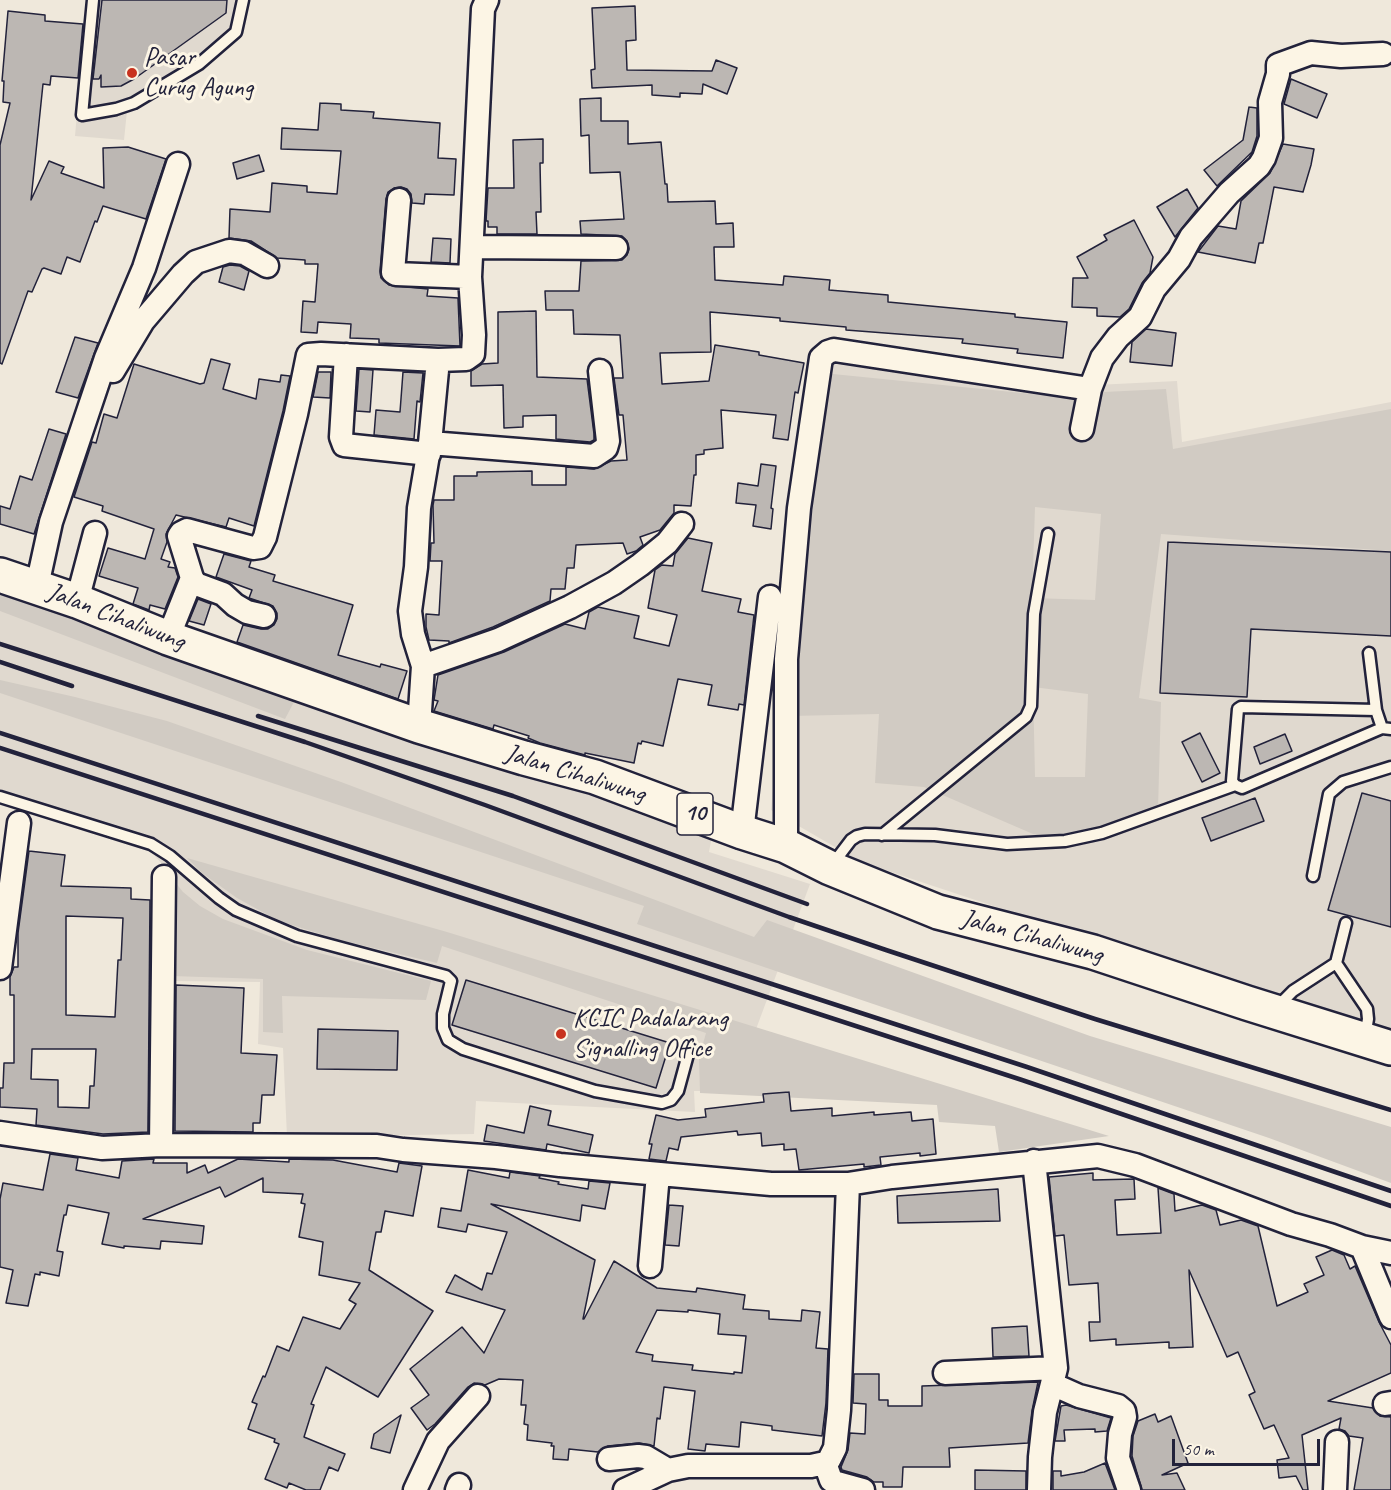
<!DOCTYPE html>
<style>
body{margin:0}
#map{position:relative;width:1391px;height:1490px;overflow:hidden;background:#efe8db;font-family:Caveat,sans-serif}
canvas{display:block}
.scale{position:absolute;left:1172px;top:1439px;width:148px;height:27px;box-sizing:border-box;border:3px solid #22223b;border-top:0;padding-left:8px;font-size:18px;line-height:21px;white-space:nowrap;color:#22223b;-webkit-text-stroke:4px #fcf5e5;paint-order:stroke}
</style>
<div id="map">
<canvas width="1391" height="1490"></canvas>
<div class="scale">50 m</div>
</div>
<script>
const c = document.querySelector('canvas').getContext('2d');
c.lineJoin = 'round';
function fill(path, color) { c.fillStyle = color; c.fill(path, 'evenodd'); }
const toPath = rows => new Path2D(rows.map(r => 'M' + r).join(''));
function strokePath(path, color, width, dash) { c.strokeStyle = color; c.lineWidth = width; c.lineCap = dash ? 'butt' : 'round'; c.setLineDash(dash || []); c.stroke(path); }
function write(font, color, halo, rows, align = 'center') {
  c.font = font + ' Caveat,sans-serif'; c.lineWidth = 6; c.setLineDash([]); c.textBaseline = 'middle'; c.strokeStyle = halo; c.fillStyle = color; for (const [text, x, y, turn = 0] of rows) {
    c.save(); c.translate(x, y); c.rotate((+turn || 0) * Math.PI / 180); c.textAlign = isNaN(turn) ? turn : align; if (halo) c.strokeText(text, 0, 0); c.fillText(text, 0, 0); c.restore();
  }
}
fill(toPath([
 [87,0,243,0,240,34,127,111,124,140,75,136],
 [812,362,1055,387,1177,381,1182,442,1391,402,1391,1038,861,862,771,810],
 [0,586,713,830,709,852,810,884,733,1091,694,1091,695,1112,476,1101,474,1134,287,1137,283,1048,258,1044,260,982,169,981,162,864,147,847,0,803]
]), '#e0d9cf');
fill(toPath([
 [823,373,1042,395,1166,389,1173,449,1391,409,1391,551,1161,534,1139,698,1161,702,1158,809,1065,842,1033,834,924,787,875,783,879,714,790,716],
 [1035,507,1101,514,1095,600,1032,598],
 [1033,687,1088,694,1085,777,1035,777],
 [0,590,295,700,285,719,0,611],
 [0,680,75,697,167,721,341,782,754,937,767,920,1090,1036,1391,1127,1391,1183,1269,1138,637,924,644,906,0,693],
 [187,858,447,932,1109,1136,999,1152,995,1126,939,1122,937,1105,700,1093,699,1058,706,1033,442,946,437,963,340,940,279,921,237,898,202,873],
 [167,872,183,892,200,906,223,919,307,950,431,981,426,1000,282,996,283,1033,263,1032,263,979,172,976]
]), '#d1cbc3');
const building = toPath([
 [102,0,227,0,226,13,134,79,121,86,101,87,101,75,99,79,93,79,102,0],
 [635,6,636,40,626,41,627,70,712,71,716,60,737,68,727,94,703,84,702,94,680,93,680,97,652,95,652,85,592,88,591,70,595,69,592,8,635,6],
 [8,11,45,15,45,21,83,24,78,78,51,76,50,85,43,84,31,200,49,161,64,167,61,173,104,188,103,148,128,147,166,159,146,219,103,206,97,222,95,221,80,262,67,257,61,274,44,268,42,269,32,292,28,291,2,364,0,363,0,145,10,103,3,102,4,81,2,81,8,11],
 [1291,79,1327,94,1317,118,1284,104,1291,79],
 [601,98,601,121,628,121,628,144,661,142,665,184,667,184,668,202,715,201,716,224,733,223,734,247,714,247,715,280,783,285,784,276,830,280,829,290,888,295,888,302,1015,314,1015,317,1067,322,1063,358,1017,353,1018,349,962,343,963,339,846,330,846,327,780,321,780,318,710,312,711,352,660,353,662,384,709,381,715,345,759,352,759,355,804,363,798,393,795,392,788,440,773,438,776,415,721,410,723,448,704,450,704,454,696,455,696,475,694,475,691,506,674,505,674,513,660,530,640,537,643,545,636,551,627,554,623,543,576,545,574,568,567,568,565,589,551,589,550,601,493,627,449,643,449,641,429,640,426,627,426,614,439,615,442,561,430,561,431,543,434,543,433,505,434,500,454,500,454,476,477,476,477,472,532,471,532,485,566,485,566,467,594,469,611,461,627,460,623,415,619,415,614,378,623,378,620,335,574,334,573,310,546,310,545,291,579,291,581,261,622,260,627,255,629,249,627,241,622,236,581,234,580,221,624,219,620,172,590,173,589,135,581,136,580,99,601,98],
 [320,103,341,104,341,110,374,112,373,118,440,123,438,158,456,159,454,195,425,194,424,204,412,203,411,194,407,189,401,187,394,188,388,192,386,199,380,271,381,278,389,285,428,289,427,296,458,298,460,346,379,343,379,339,350,338,351,324,318,322,317,333,301,332,303,301,315,302,318,264,305,264,305,260,277,258,251,241,229,238,230,209,270,212,272,183,307,186,307,192,337,194,341,151,281,149,282,128,318,130,320,103],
 [1249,107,1257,108,1257,136,1252,152,1217,186,1204,170,1243,140,1249,107],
 [543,139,543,163,540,163,541,212,536,212,537,234,497,234,497,227,488,227,488,221,486,221,488,188,514,188,513,140,543,139],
 [1283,144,1314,149,1311,165,1303,192,1274,187,1263,243,1259,243,1255,263,1198,252,1218,226,1236,229,1241,201,1270,173,1283,144],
 [259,155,264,171,237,179,233,163,259,155],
 [1187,189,1198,208,1175,237,1157,207,1187,189],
 [1134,220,1153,257,1150,273,1142,283,1129,309,1120,317,1097,316,1097,308,1072,307,1073,278,1088,278,1077,257,1107,240,1104,235,1134,220],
 [433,238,451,239,450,263,431,262,433,238],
 [230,265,240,266,249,271,244,290,219,282,223,267,230,265],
 [536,311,537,377,587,379,594,434,594,440,590,442,556,439,556,415,523,416,523,427,504,428,503,385,471,386,471,371,482,364,498,363,498,312,536,311],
 [1146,329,1176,333,1172,366,1130,362,1132,342,1146,329],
 [75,337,98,343,78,398,56,392,75,337],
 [211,359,230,364,223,389,256,399,259,379,280,382,281,375,290,376,283,411,254,526,229,518,226,527,176,515,166,534,167,542,161,559,170,562,168,567,175,568,178,577,165,609,150,605,149,610,133,604,138,588,99,576,108,548,145,559,154,529,102,511,103,506,74,497,92,442,96,443,104,414,117,418,134,364,200,384,204,383,211,359],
 [359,369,373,370,370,412,356,411,359,369],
 [318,372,331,372,330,398,313,397,318,372],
 [403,372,423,373,420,402,417,401,414,439,374,435,376,410,400,412,403,372],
 [49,429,66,434,34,534,0,524,0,506,10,509,20,476,32,480,49,429],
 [761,464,776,466,771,508,773,509,771,529,753,526,756,505,736,503,738,483,758,486,761,464],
 [688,538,712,543,702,591,741,599,738,612,754,615,744,705,739,704,738,710,708,705,712,685,678,679,663,746,642,741,641,744,638,743,634,763,585,753,585,755,540,743,528,738,529,736,494,725,493,729,434,711,438,701,434,700,438,675,504,652,565,624,585,629,589,612,598,607,639,616,634,638,669,646,677,615,648,608,655,570,662,565,673,566,675,554,688,538],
 [1168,542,1391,552,1391,636,1251,629,1247,697,1160,693,1168,542],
 [224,554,251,561,249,567,275,575,273,581,353,605,338,655,380,667,381,664,407,671,398,699,237,642,243,625,261,629,268,629,274,625,277,619,277,613,273,606,249,598,252,590,216,577,224,554],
 [198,599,211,604,204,625,189,621,198,599],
 [1200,733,1220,773,1202,782,1182,742,1200,733],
 [1285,734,1292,751,1260,764,1254,747,1285,734],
 [1362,793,1391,801,1391,927,1328,910,1362,793],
 [1255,798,1264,821,1211,841,1202,818,1255,798],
 [29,851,65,855,61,886,131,888,131,899,150,900,148,1132,103,1134,36,1125,37,1109,0,1107,0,1088,3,1088,4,1063,14,1063,14,995,10,995,10,977,14,967,18,967,18,933,29,851],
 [66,916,123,918,121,960,118,960,115,1017,66,1015,66,916],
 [32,1049,96,1049,94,1086,90,1086,89,1108,58,1107,58,1080,31,1079,32,1049],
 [466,980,670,1043,656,1088,452,1025,466,980],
 [176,985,244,988,241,1053,277,1055,274,1095,262,1095,260,1123,253,1123,253,1132,175,1131,176,985],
 [318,1029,398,1031,397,1070,317,1069,318,1029],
 [789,1092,791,1111,832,1108,832,1116,874,1112,874,1115,911,1112,912,1121,933,1119,936,1154,920,1156,920,1153,880,1157,881,1165,864,1167,864,1164,799,1170,796,1149,784,1150,784,1144,762,1146,761,1133,738,1135,737,1131,681,1137,678,1150,669,1148,666,1161,649,1159,652,1144,649,1144,656,1115,678,1120,706,1117,705,1109,764,1102,763,1094,789,1092],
 [530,1106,551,1111,548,1125,593,1135,589,1153,547,1144,546,1150,484,1141,487,1125,524,1133,530,1106],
 [50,1154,78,1158,76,1170,119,1178,122,1161,154,1159,153,1163,187,1163,187,1173,205,1165,208,1173,238,1159,289,1162,289,1159,333,1160,397,1172,399,1163,422,1166,413,1216,385,1211,381,1232,376,1232,369,1270,433,1311,378,1397,326,1367,311,1404,314,1405,304,1437,345,1454,338,1471,329,1467,320,1490,306,1490,289,1483,287,1488,265,1479,279,1444,274,1442,275,1439,248,1429,257,1404,252,1402,263,1376,265,1377,277,1346,289,1351,303,1317,340,1329,356,1304,349,1300,360,1283,319,1275,323,1242,299,1237,305,1204,301,1203,303,1194,263,1192,263,1178,225,1197,220,1187,143,1219,204,1226,202,1244,161,1241,160,1249,124,1246,124,1248,102,1244,109,1213,68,1205,66,1215,64,1215,57,1251,63,1252,59,1276,40,1272,40,1275,35,1274,28,1306,6,1303,13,1270,0,1267,0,1199,3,1183,43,1190,50,1154],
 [468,1170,509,1178,510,1172,540,1176,539,1178,559,1182,558,1184,588,1189,589,1181,610,1183,605,1209,582,1205,580,1221,491,1204,595,1260,583,1319,584,1319,614,1261,657,1288,696,1292,697,1288,745,1295,743,1309,769,1311,769,1319,801,1321,802,1310,820,1312,816,1348,828,1349,826,1403,822,1436,772,1430,772,1426,741,1422,739,1447,706,1444,705,1451,688,1449,695,1391,664,1387,660,1419,657,1418,654,1446,639,1443,608,1446,598,1452,569,1449,568,1460,553,1459,554,1446,551,1446,552,1443,527,1440,528,1425,524,1424,526,1405,521,1405,523,1380,499,1379,485,1385,474,1383,468,1387,435,1424,427,1430,411,1408,429,1395,410,1369,462,1327,484,1353,505,1310,446,1292,455,1275,482,1290,487,1273,492,1274,507,1232,468,1224,466,1232,438,1227,441,1208,461,1211,468,1170],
 [657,1310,688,1312,688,1310,720,1314,718,1334,746,1336,742,1373,734,1372,734,1374,692,1370,693,1365,652,1361,653,1355,636,1352,657,1310],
 [1093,1173,1093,1180,1134,1179,1135,1199,1115,1200,1117,1235,1161,1233,1158,1188,1174,1194,1175,1211,1202,1205,1216,1210,1220,1225,1241,1220,1258,1226,1277,1306,1308,1292,1304,1284,1324,1275,1316,1257,1332,1250,1344,1255,1350,1269,1355,1266,1379,1322,1391,1345,1391,1373,1328,1401,1373,1408,1380,1416,1391,1417,1391,1490,1354,1490,1363,1438,1349,1436,1345,1431,1339,1429,1341,1418,1302,1435,1308,1490,1303,1490,1296,1476,1279,1478,1277,1460,1289,1458,1274,1425,1264,1429,1249,1395,1255,1392,1238,1352,1227,1357,1189,1270,1193,1347,1169,1348,1169,1342,1116,1345,1116,1339,1090,1341,1089,1322,1100,1322,1098,1283,1069,1285,1064,1235,1055,1236,1049,1177,1093,1173],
 [998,1189,1000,1221,898,1223,897,1196,998,1189],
 [669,1205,683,1206,679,1246,665,1245,669,1205],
 [1027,1326,1029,1356,993,1357,992,1328,1027,1326],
 [854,1374,879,1374,879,1400,888,1400,888,1406,922,1406,922,1386,1038,1382,1032,1411,1028,1443,949,1448,950,1467,903,1467,902,1487,883,1487,883,1482,874,1482,867,1477,842,1470,841,1467,848,1450,850,1433,865,1434,866,1404,853,1403,854,1374],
 [1066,1405,1111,1418,1107,1431,1095,1432,1095,1429,1064,1430,1065,1441,1055,1441,1061,1406,1066,1405],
 [1155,1414,1158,1422,1171,1416,1188,1463,1162,1475,1177,1473,1185,1490,1142,1490,1132,1456,1133,1436,1138,1421,1155,1414],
 [401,1415,390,1453,371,1448,374,1434,401,1415],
 [1105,1463,1115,1490,1053,1490,1053,1471,1061,1471,1061,1476,1084,1472,1105,1463],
 [975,1470,1026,1471,1026,1490,975,1490,975,1470]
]);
fill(building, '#bcb7b3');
strokePath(building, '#22223b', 1.5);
const service = toPath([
 [93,0,82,115,116,109,134,103,199,64,236,32,243,0],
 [1369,653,1376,710,1382,728,1391,729],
 [1376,710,1241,707,1238,709,1232,781,1235,785,1242,788,1382,728],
 [0,797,151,844,170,856,219,898,236,910,297,936,446,976,451,981,443,1014,443,1028,448,1040,463,1049,595,1091,662,1103,671,1100,678,1091,690,1047],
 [882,835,1026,717,1031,706,1034,614,1048,534],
 [832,865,851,840,857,836,865,834,935,835,1007,844,1065,841,1102,833,1235,785],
 [1313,876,1329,794,1343,782,1391,767],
 [1336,963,1367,1009,1368,1019,1365,1037],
 [1279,1011,1285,999,1293,991,1336,963,1346,923]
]);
const minor = toPath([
 [399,200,393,272,396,274,470,277],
 [472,247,616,248],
 [346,355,341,437,344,445,429,454],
 [113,371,143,321,183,274,196,262,229,251,244,253,267,266],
 [1082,429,1090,389,1102,358,1118,337,1140,317,1154,289,1179,259,1191,237,1229,193,1259,166,1264,158,1271,138,1270,102,1278,74,1278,65,1311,53,1341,56,1383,54],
 [430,443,594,456,606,448,608,441,600,371],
 [192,578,196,584,223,594,235,605,247,612,264,616],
 [37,586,51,522,106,358,144,268,178,164],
 [77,601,95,533],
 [168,638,192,578,179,536,181,533,187,530,253,548,260,547,265,537,296,414,308,355,321,354,438,360,466,359,473,354,474,335,470,277,483,9,487,0],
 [423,666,498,640,570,607,614,583,640,565,667,543,682,524],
 [419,726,423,666,413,634,410,611,416,567,419,508,430,443,438,360],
 [742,832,770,597],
 [786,846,786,659,799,508,821,358,828,352,834,350,1090,389],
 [0,968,19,823],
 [0,1133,102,1148,161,1145,377,1146,403,1150,496,1157,560,1165,771,1184,848,1184,892,1177,1098,1156,1135,1165,1291,1224,1330,1235,1362,1247,1391,1253],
 [161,1145,164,877],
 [1034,1161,1056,1368,1045,1412,1040,1457,1039,1490],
 [1362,1247,1391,1317],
 [650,1266,658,1174],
 [945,1373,1056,1368],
 [1052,1384,1079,1396,1118,1406,1124,1411,1125,1417,1120,1434,1118,1458,1129,1490],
 [1385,1404,1391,1403],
 [609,1459,638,1456,646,1457,668,1470],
 [825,1463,831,1480,834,1482,863,1490],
 [415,1490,438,1441,478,1396],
 [457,1490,459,1485],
 [625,1490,668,1470,688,1466,811,1466,825,1463,829,1460,835,1448,839,1410,848,1184],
 [1335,1490,1337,1442]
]);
const trunk = toPath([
 [0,575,77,601,168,638,419,726,524,758,595,777,742,832,786,846,830,868,938,912,1093,952,1247,1003,1391,1048]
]);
strokePath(service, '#22223b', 15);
strokePath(minor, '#22223b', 27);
strokePath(trunk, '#22223b', 38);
strokePath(service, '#fcf5e5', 10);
strokePath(minor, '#fcf5e5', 22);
strokePath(trunk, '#fcf5e5', 33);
strokePath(toPath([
 [0,644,305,742,485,805,789,917,886,950,1095,1019,1391,1110],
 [0,662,72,686],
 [258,716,513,796,807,904],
 [0,733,1027,1067,1391,1191],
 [0,748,1022,1080,1391,1206]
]), '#22223b', 4.5);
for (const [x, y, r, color] of [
 [132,73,6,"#c8321e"],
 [561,1034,6,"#c8321e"]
]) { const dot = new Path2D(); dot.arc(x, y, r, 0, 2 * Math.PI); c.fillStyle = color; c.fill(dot); strokePath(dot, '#fcf5e5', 2); }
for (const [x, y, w] of [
 [695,814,36]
]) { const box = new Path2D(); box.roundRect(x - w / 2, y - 21, w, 42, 4.5); c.fillStyle = '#fcf5e5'; c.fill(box); strokePath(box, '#22223b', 1.5); }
write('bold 24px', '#22223b', null, [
 ["10",695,814]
]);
write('26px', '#22223b', '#fcf5e5', [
 ["Pasar",144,58],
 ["Curug Agung",144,88],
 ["KCIC Padalarang",573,1019],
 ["Signalling Office",573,1049]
], 'left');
write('26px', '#22223b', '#fcf5e5', [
 ["Jalan Cihaliwung",116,617,21],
 ["Jalan Cihaliwung",575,774,17],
 ["Jalan Cihaliwung",1032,937,15]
]);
</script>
